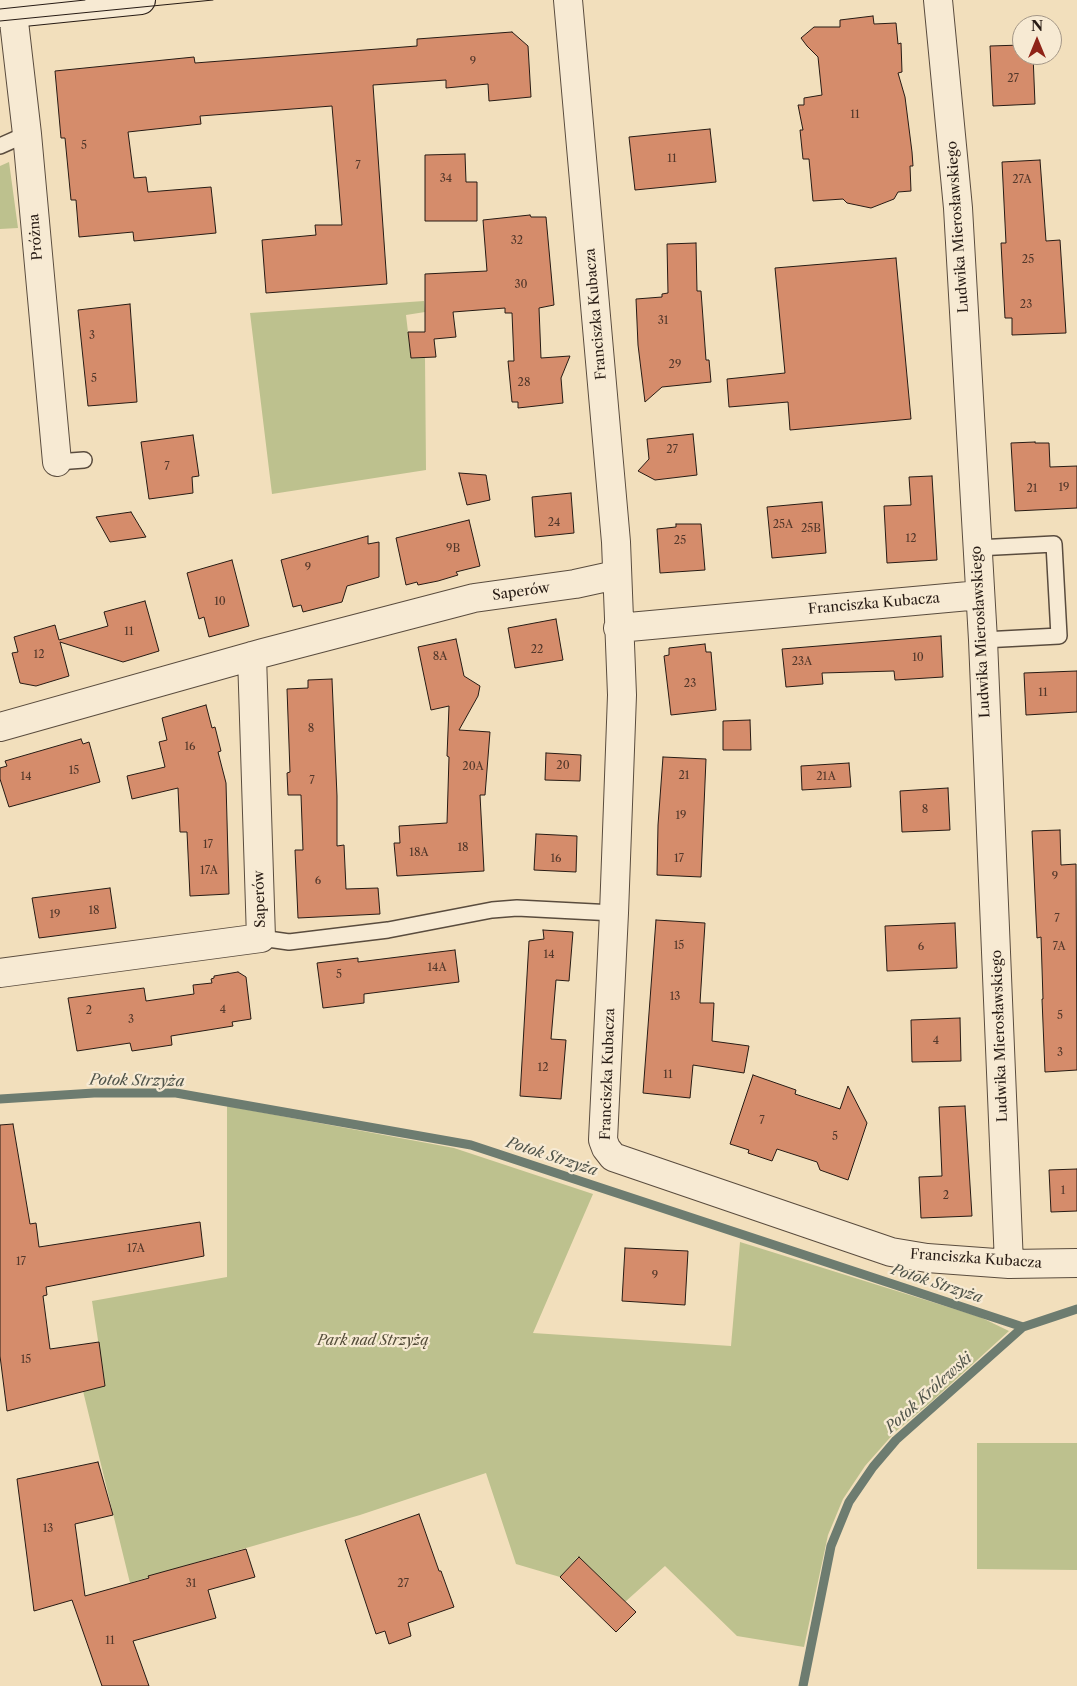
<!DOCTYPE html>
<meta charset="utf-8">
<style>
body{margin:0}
#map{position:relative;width:1077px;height:1686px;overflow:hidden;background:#f2dfbc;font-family:"Libre Caslon Text",serif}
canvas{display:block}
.north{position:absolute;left:1012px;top:15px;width:50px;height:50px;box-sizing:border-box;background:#f7ead3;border:1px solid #a49787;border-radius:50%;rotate:0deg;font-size:14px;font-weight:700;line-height:20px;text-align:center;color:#271b14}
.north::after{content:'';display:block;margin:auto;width:18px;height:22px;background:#8f2418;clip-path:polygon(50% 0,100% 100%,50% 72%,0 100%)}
</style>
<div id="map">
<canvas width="1077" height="1686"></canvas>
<div class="north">N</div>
</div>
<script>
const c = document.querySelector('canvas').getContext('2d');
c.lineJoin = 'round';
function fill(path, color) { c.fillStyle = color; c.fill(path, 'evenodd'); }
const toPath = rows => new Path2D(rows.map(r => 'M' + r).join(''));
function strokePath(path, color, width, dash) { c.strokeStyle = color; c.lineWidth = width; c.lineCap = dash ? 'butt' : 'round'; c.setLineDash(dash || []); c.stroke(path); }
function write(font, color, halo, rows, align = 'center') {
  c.font = font + ' "Libre Caslon Text",serif'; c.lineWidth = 4.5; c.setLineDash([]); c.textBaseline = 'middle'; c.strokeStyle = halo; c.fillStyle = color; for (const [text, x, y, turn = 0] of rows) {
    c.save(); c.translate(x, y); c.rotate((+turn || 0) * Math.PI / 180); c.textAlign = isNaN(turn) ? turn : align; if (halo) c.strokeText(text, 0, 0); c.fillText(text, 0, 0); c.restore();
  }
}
fill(toPath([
 [9,162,18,228,0,229,0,166],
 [424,301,425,312,406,315,411,358,425,358,426,470,272,494,250,313],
 [227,1106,454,1148,593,1194,533,1333,731,1346,740,1242,980,1317,1009,1331,930,1403,895,1432,865,1466,843,1499,828,1535,804,1647,737,1636,665,1566,625,1602,578,1557,560,1577,516,1564,486,1473,360,1515,184,1566,130,1583,83,1391,105,1386,92,1301,227,1277],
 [977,1443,1077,1443,1077,1570,977,1569]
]), '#bdc18e');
strokePath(toPath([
 [0,1099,94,1093,176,1093,471,1145,1023,1327,1077,1309],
 [803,1686,831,1546,849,1502,873,1467,896,1440,1023,1327]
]), '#6d7c70', 9);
const building = toPath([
 [873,16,874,24,896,23,898,44,901,43,902,72,898,73,905,97,912,152,913,166,910,166,911,191,898,192,894,199,871,208,847,203,843,199,813,201,809,159,803,159,800,130,803,130,798,105,804,105,804,98,822,95,818,57,807,46,801,38,814,27,840,27,840,20,873,16],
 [512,32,528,46,531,97,489,101,488,84,446,88,446,80,373,85,387,284,266,293,262,240,316,235,315,225,342,225,332,106,200,116,201,124,128,132,134,178,146,177,148,192,211,187,216,233,134,241,133,232,79,237,76,200,71,200,65,138,61,138,55,71,194,57,195,63,417,46,417,39,512,32],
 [1022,45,1022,55,1033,55,1035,104,993,106,990,46,1022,45],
 [710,129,716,182,635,190,629,137,710,129],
 [465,154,466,182,477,182,477,221,425,221,425,155,465,154],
 [1040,160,1046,241,1060,240,1066,333,1012,335,1012,318,1005,318,1003,281,1001,243,1006,243,1002,162,1040,160],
 [530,215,531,217,546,217,554,305,539,308,541,358,570,356,561,378,563,403,518,408,518,402,512,402,508,361,514,361,512,313,505,313,505,308,453,312,456,337,434,339,436,357,411,358,408,332,425,332,425,274,487,271,483,220,530,215],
 [696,243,697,291,701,291,706,360,709,360,711,382,662,387,645,402,638,345,636,299,662,297,662,294,668,293,667,244,696,243],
 [896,258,911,419,790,430,788,402,729,407,727,379,785,373,775,268,896,258],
 [130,304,137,402,88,406,78,310,130,304],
 [693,434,697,475,655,480,638,471,649,459,647,439,693,434],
 [193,435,199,476,192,477,193,493,149,499,141,442,193,435],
 [1035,442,1035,443,1049,443,1050,467,1077,466,1077,508,1015,511,1011,443,1035,442],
 [459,473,486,475,490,500,467,505,459,473],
 [932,476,937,560,887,563,884,506,911,505,909,477,932,476],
 [571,493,574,533,535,537,532,497,571,493],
 [822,502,826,553,772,558,767,507,822,502],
 [131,512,146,537,110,542,96,517,131,512],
 [469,520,480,566,456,572,458,575,438,581,418,585,417,582,406,585,396,538,469,520],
 [676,524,701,524,705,570,660,573,657,529,676,527,676,524],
 [368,536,368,544,379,542,379,577,347,586,342,602,303,612,301,605,293,607,281,560,368,536],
 [232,560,249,626,209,637,204,617,199,619,187,573,232,560],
 [145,601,159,651,123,662,60,642,69,676,36,686,20,683,12,653,18,652,14,637,55,625,59,640,108,626,104,612,145,601],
 [556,619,563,660,515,668,508,628,556,619],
 [941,636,943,677,895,680,894,671,822,673,823,684,786,687,782,649,941,636],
 [456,639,464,676,480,686,478,696,459,730,490,732,485,795,480,795,484,871,397,876,394,843,400,843,399,826,447,823,449,757,447,756,449,706,431,710,418,647,456,639],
 [705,644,706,652,711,652,716,710,671,715,664,656,669,655,669,648,705,644],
 [1077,671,1077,712,1026,715,1024,673,1077,671],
 [332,679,337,796,337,846,344,845,346,889,378,888,380,914,298,918,295,850,303,850,301,795,288,795,287,773,290,772,287,689,308,688,308,680,332,679],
 [206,705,212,728,215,727,221,751,218,752,226,783,229,894,190,896,187,832,180,832,178,788,132,799,127,776,165,767,159,742,167,740,162,718,206,705],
 [750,720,751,750,723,750,723,721,750,720],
 [81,739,83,744,89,742,100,782,9,807,0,779,0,768,7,766,5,761,81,739],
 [546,753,581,755,580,781,545,780,546,753],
 [663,757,706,759,701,877,657,875,658,825,663,757],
 [849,763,851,787,802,790,801,766,849,763],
 [948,788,950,830,902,832,900,791,948,788],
 [1060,830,1061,865,1076,864,1077,1070,1045,1072,1042,999,1043,999,1041,937,1037,938,1032,831,1060,830],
 [536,834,577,836,576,872,534,870,536,834],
 [110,888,116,928,39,938,32,898,110,888],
 [656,920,705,923,700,1003,714,1003,712,1041,749,1046,744,1073,693,1065,690,1098,643,1093,656,920],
 [955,923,957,968,887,971,885,926,955,923],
 [543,930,573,932,569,981,556,980,551,1039,566,1040,561,1099,520,1096,529,941,544,939,543,930],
 [455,950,459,982,364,994,364,1003,323,1008,317,963,358,958,358,962,455,950],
 [238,972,246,977,251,1019,232,1022,233,1026,171,1036,172,1045,132,1051,130,1043,77,1051,68,998,144,988,146,1001,194,994,193,985,212,983,211,979,214,978,214,976,238,972],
 [960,1018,961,1061,912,1062,911,1020,960,1018],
 [753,1075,796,1090,795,1094,840,1109,848,1086,867,1123,848,1180,820,1170,817,1162,777,1149,772,1161,748,1153,749,1150,730,1144,753,1075],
 [965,1106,972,1216,921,1218,919,1177,942,1176,939,1107,965,1106],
 [13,1124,30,1224,36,1223,39,1247,200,1222,204,1256,46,1287,47,1295,43,1296,50,1349,99,1342,105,1386,7,1411,0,1356,0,1125,13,1124],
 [1077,1169,1077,1211,1051,1212,1049,1170,1077,1169],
 [625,1248,688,1251,685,1305,622,1301,625,1248],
 [98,1462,113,1515,75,1524,85,1596,149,1578,148,1576,184,1566,246,1549,255,1577,208,1590,216,1618,133,1641,149,1686,102,1686,72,1600,34,1611,17,1479,98,1462],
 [419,1514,439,1571,441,1571,454,1607,408,1623,411,1636,389,1644,385,1631,376,1634,345,1540,419,1514],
 [579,1557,636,1612,616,1632,560,1577,579,1557]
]);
fill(building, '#d58c6b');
strokePath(building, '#271b14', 1);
const lane = toPath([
 [0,146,27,134],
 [57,462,84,460],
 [977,548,1054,544,1059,636,983,640],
 [261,938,289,942,388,930,492,910,517,908,614,913]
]);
const street = toPath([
 [568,0,616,542,622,695,614,913,603,1140,606,1148,613,1157,891,1252,927,1258,1009,1264,1077,1263],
 [938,0,958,208,983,640,1009,1264],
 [13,13,27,134,57,462],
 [618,628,980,595],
 [0,727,263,653,474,598,575,584,616,575],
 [0,973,261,938,252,656]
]);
const secondary = toPath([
 [0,13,13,13,141,0]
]);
strokePath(lane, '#5a4c3e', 18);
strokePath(street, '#5a4c3e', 30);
strokePath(secondary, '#271b14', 30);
strokePath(lane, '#f7ead3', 15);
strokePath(street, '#f7ead3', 28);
strokePath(secondary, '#f7ead3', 28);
strokePath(toPath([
 [0,9,85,0],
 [0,21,213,0]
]), '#271b14', 1);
write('11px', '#52372a', null, [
 ["9",473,62],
 ["27",1013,79],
 ["11",855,115],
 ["5",84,146],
 ["11",672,159],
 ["7",358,166],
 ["34",446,179],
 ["27A",1022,180],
 ["32",517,241],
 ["25",1028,260],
 ["30",521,285],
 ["23",1026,305],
 ["31",663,321],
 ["3",92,336],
 ["29",675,365],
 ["5",94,379],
 ["28",524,383],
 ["27",672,450],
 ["7",167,467],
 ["19",1064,488],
 ["21",1032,489],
 ["24",554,523],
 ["25A",783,525],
 ["25B",811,529],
 ["12",911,539],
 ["25",680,541],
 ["9B",453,549],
 ["9",308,568],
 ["10",220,602],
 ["11",129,632],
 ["22",537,650],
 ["12",39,655],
 ["8A",440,657],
 ["10",918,658],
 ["23A",802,662],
 ["23",690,684],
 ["11",1043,693],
 ["8",311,729],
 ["16",190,747],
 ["20",563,766],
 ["20A",473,767],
 ["15",74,771],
 ["21",684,776],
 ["14",26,777],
 ["21A",826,777],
 ["7",312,781],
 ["8",925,810],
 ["19",681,816],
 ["17",208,845],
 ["18",463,848],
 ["18A",419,853],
 ["16",556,859],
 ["17",679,859],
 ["17A",209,871],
 ["9",1055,877],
 ["6",318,881],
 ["18",94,911],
 ["19",55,915],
 ["7",1057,919],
 ["15",679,946],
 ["6",921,947],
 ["7A",1059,947],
 ["14",549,955],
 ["14A",437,968],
 ["5",339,975],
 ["13",675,997],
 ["4",223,1010],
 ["2",89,1011],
 ["5",1060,1016],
 ["3",131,1020],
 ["4",936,1041],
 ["3",1060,1053],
 ["12",543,1068],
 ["11",668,1075],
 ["7",762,1121],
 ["5",835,1137],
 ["1",1063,1191],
 ["2",946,1196],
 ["17A",136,1249],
 ["17",21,1262],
 ["9",655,1276],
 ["15",26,1360],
 ["13",48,1529],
 ["31",191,1584],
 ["27",403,1584],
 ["11",110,1641]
]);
write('14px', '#271b14', '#f7ead3', [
 ["Ludwika Mierosławskiego",958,227,-94],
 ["Próżna",36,237,-95],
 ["Franciszka Kubacza",596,314,-95],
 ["Saperów",521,592,-8],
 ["Franciszka Kubacza",874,604,-5],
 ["Ludwika Mierosławskiego",981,632,-93],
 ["Saperów",260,899,-92],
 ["Ludwika Mierosławskiego",1000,1036,-92],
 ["Franciszka Kubacza",608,1074,-88],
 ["Franciszka Kubacza",976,1259,4]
]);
write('italic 14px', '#544d39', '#f7ead3', [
 ["Park nad Strzyżą",373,1341]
]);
write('italic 15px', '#50544a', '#f7ead3', [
 ["Potok Strzyża",137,1081,1],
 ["Potok Strzyża",552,1157,18],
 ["Potok Strzyża",937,1284,18],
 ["Potok Królewski",929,1393,-42]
]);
</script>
